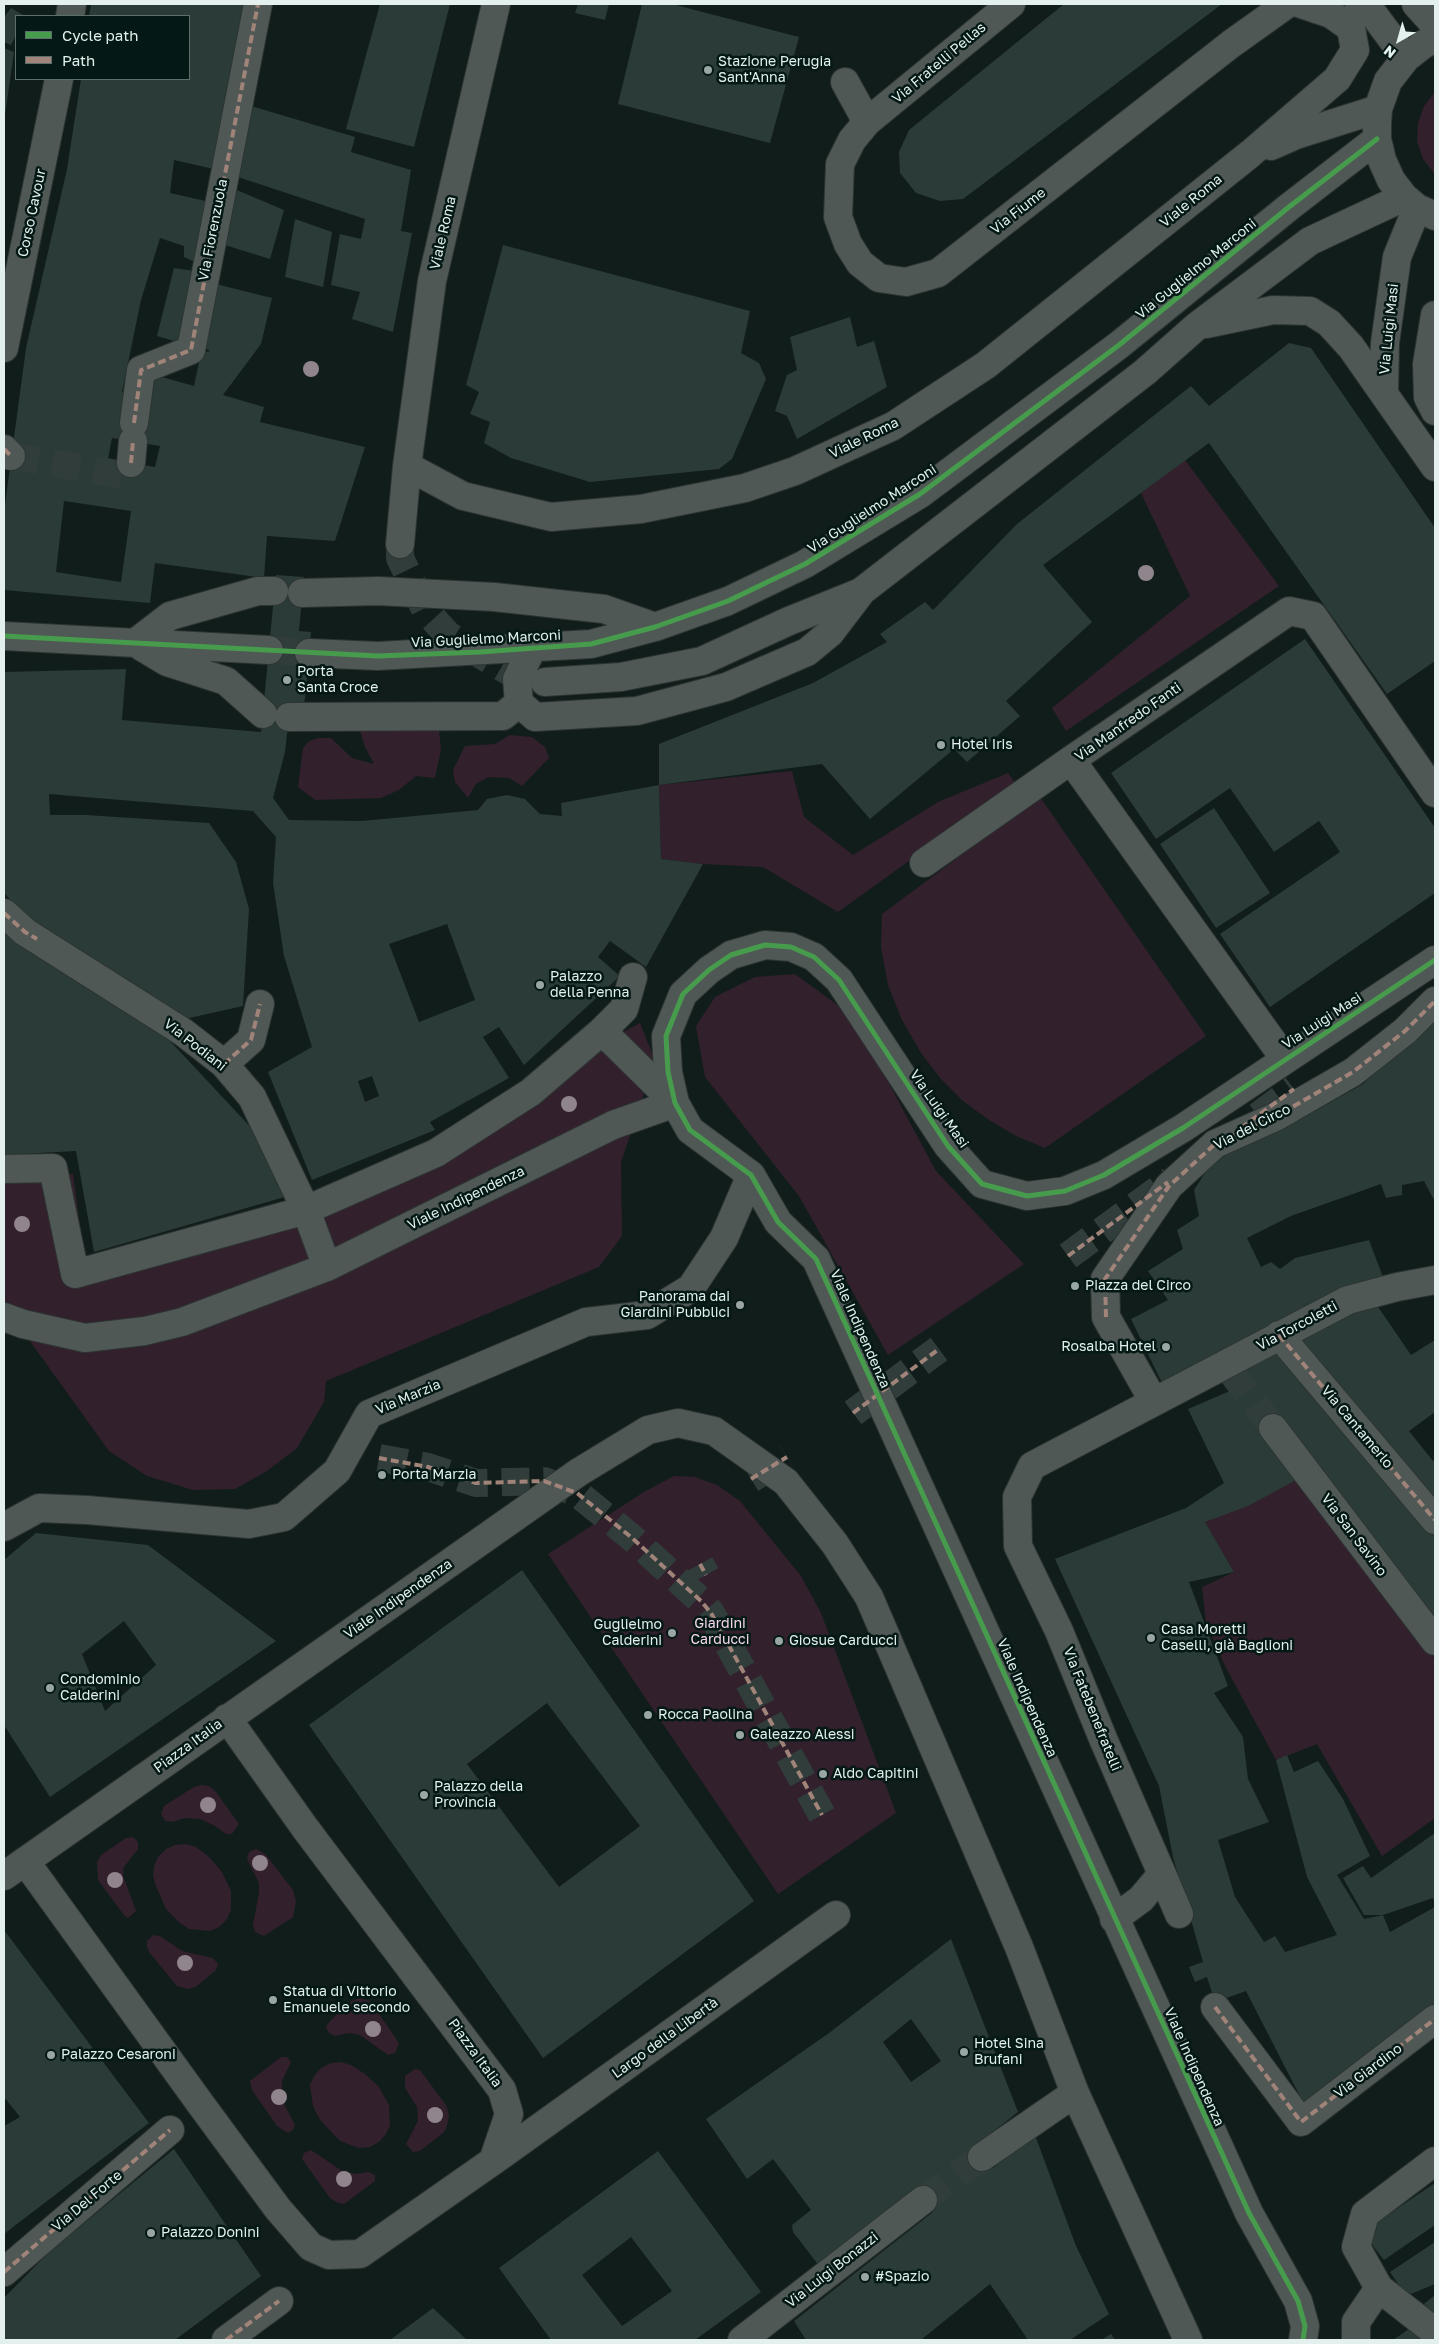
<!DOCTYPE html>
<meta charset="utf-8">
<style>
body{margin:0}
#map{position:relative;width:1439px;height:2344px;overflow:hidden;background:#111d1a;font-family:"Golos Text",sans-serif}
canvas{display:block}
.frame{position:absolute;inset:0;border:5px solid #e3f0ed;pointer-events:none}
.legend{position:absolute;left:15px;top:15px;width:175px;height:65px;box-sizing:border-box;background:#041915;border:1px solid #5d6f6b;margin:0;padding:6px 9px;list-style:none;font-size:15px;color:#e3f0ed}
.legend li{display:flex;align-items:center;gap:10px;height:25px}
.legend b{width:25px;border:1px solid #5d6f6b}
.north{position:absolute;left:1374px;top:15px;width:50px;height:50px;-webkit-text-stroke:4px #041915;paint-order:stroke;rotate:218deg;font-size:14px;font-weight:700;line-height:20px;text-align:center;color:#e3f0ed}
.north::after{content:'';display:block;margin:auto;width:18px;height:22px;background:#e3f0ed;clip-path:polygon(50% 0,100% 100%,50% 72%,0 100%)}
</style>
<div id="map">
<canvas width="1439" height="2344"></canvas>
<div class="frame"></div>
<ul class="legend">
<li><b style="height:6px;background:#469c4c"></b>Cycle path</li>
<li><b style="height:6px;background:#a18479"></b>Path</li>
</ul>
<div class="north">N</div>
</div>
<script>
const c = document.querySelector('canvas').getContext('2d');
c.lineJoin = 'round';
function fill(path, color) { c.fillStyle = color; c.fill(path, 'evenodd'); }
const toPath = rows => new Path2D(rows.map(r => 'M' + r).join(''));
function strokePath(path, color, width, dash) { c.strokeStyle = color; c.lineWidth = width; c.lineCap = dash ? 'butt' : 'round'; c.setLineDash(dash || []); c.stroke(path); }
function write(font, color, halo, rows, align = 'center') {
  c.font = font + ' "Golos Text",sans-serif'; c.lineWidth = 5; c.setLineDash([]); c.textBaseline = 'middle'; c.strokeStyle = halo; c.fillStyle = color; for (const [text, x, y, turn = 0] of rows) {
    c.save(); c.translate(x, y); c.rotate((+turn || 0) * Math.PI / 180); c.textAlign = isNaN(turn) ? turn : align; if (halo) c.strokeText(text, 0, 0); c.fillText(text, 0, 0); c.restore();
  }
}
fill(toPath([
 [1435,92,1435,174,1423,159,1417,141,1418,123,1424,106],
 [1185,460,1279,586,1066,731,1052,708,1190,596,1141,493],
 [439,730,441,750,435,778,416,776,399,790,381,798,315,800,298,787,303,748,309,741,318,738,331,738,352,758,374,764,365,747,360,731],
 [510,735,532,737,545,747,549,758,522,786,509,778,489,777,476,784,468,798,455,782,453,770,465,746,495,744],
 [792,771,804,817,853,855,938,802,1008,773,1016,784,838,912,763,867,703,864,661,859,659,785],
 [1040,797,1206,1036,1045,1148,1016,1136,989,1120,963,1101,940,1078,921,1053,902,1020,888,985,881,947,882,914],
 [795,974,839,1006,886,1078,936,1171,1024,1264,888,1355,799,1196,705,1077,696,1026,715,997,755,977],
 [640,1023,655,1061,621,1162,622,1236,599,1267,326,1381,324,1402,297,1448,267,1471,235,1489,193,1490,147,1476,109,1451,4,1305,4,1179,73,1174,85,1263,308,1199,421,1151,511,1092],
 [674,1476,695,1477,717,1485,740,1501,801,1576,821,1613,896,1813,778,1894,548,1554,644,1492],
 [1298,1479,1435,1659,1435,1818,1382,1856,1317,1744,1276,1760,1225,1666,1206,1623,1202,1587,1234,1572,1205,1522],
 [201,1785,209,1786,216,1792,239,1824,232,1834,226,1834,215,1826,200,1819,185,1818,172,1822,165,1821,161,1814,164,1806,194,1787],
 [133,1837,138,1842,138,1849,124,1867,123,1876,136,1911,128,1918,124,1915,98,1880,97,1862,101,1855,126,1838],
 [186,1844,196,1847,209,1857,222,1872,231,1891,231,1910,227,1919,219,1927,210,1931,189,1929,180,1923,166,1909,156,1886,153,1876,154,1866,158,1857,166,1849,175,1845],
 [256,1849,265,1854,293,1890,296,1901,293,1917,264,1936,255,1932,253,1924,259,1893,259,1883,247,1859,249,1852],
 [153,1935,160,1936,182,1951,213,1958,218,1964,216,1970,197,1986,189,1989,177,1986,149,1952,147,1947,147,1941],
 [360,1998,370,2001,399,2043,395,2053,388,2055,360,2035,349,2033,335,2036,329,2033,326,2027,330,2021,351,2001],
 [281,2057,287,2057,291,2062,282,2081,282,2094,285,2106,295,2125,293,2130,288,2133,277,2126,252,2090,250,2081],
 [341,2062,351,2065,365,2074,379,2087,389,2105,390,2125,386,2134,379,2142,370,2147,359,2148,340,2141,320,2120,313,2106,310,2085,314,2076,321,2068,331,2063],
 [415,2069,420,2070,446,2105,449,2115,446,2129,443,2133,420,2151,413,2152,406,2144,418,2121,417,2107,405,2088,405,2076],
 [311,2150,342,2171,357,2174,368,2172,375,2175,375,2181,344,2204,338,2203,330,2198,302,2159,304,2153]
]), '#33202d');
fill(toPath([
 [91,4,252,4,218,170,174,160,170,193,210,202,199,264,184,257,184,246,160,238,141,300,122,392,132,394,148,373,194,386,201,353,210,351,202,346,216,284,272,298,261,344,223,395,264,407,260,422,365,447,335,541,267,536,264,578,155,563,150,603,4,590,4,512,26,348,67,169,81,79,189,79,189,16,89,16],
 [112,438,160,446,155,467,108,459],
 [64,501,131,511,121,582,56,572],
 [380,4,450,4,414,147,346,129],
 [578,4,609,4,605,20,575,13],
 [642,4,672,4,799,37,770,143,618,104],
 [1064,4,1222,4,963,199,940,201,916,193,900,173,899,152,909,130],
 [11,8,25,16,16,16,16,35,11,45,4,42,4,17],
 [4,48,14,52,5,115,4,115],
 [248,105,355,137,351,152,411,170,401,231,412,233,393,332,352,319,360,292,331,285,340,234,361,239,365,219,232,175],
 [232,188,284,210,270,259,215,242],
 [295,219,332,232,323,287,285,277],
 [503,245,750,311,741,353,759,363,766,379,732,459,719,469,590,482,511,458,484,443,490,422,470,414,479,392,466,385],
 [174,268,195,271,184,344,157,336],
 [850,317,857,347,874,341,887,387,797,439,787,416,775,411,787,375,797,370,790,337],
 [1289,343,1311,348,1435,528,1435,661,1387,694,1209,443,1043,565,1092,622,1006,701,1020,716,967,762,954,749,870,819,822,764,659,785,659,744,813,683,887,642,880,634,925,602,933,610,1017,524,1191,386,1209,406],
 [276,575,304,577,299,631,311,632,304,708,290,707,285,752,273,798,289,820,362,821,478,810,487,799,507,795,525,799,540,814,562,816,561,803,659,785,661,859,703,864,646,967,610,941,598,957,620,976,524,1065,499,1027,483,1037,509,1078,430,1122,435,1130,312,1180,268,1072,312,1047,284,956,273,883,276,837,253,811,49,794,50,815,86,815,209,823,236,862,249,909,243,1006,185,1019,41,934,4,893,4,672,126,669,122,720,261,732],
 [447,924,475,1000,419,1022,389,944],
 [372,1076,379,1096,365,1102,358,1081],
 [1305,639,1435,828,1435,893,1270,1007,1220,934,1340,852,1319,821,1274,852,1230,788,1156,839,1111,773],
 [1214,808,1270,893,1216,928,1160,844],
 [4,927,126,1007,170,1041,258,1135,288,1196,94,1252,76,1151,4,1155],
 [1435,1014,1435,1202,1424,1181,1402,1185,1402,1195,1386,1198,1381,1184,1291,1216,1247,1238,1261,1267,1271,1262,1280,1269,1295,1258,1369,1240,1386,1285,1163,1385,1131,1319,1168,1300,1148,1271,1183,1249,1177,1230,1199,1216,1194,1190,1222,1146,1281,1130,1363,1084,1416,1031],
 [1372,1298,1411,1355,1435,1340,1435,1412,1409,1431,1433,1461,1435,1459,1435,1513,1292,1333],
 [1279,1345,1435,1533,1435,1621,1298,1479,1248,1506,1205,1522,1234,1572,1189,1582,1228,1686,1214,1693,1243,1737,1248,1779,1269,1822,1218,1840,1235,1897,1264,1942,1275,1936,1285,1952,1337,1935,1307,1877,1276,1760,1287,1755,1294,1772,1318,1761,1343,1799,1370,1856,1337,1875,1364,1919,1383,1915,1364,1915,1343,1878,1363,1866,1371,1878,1435,1833,1435,1904,1433,1898,1383,1915,1390,1932,1435,1907,1435,2010,1306,2108,1246,1991,1215,2002,1207,1977,1195,1982,1189,1967,1203,1962,1173,1857,1159,1786,1055,1559,1186,1508,1224,1483,1188,1409,1237,1388,1230,1370],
 [36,1533,148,1545,276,1641,50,1797,4,1725,4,1560],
 [124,1621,156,1665,105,1711,82,1654],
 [522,1570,754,1901,543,2058,309,1725],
 [547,1703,640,1826,559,1887,467,1764],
 [4,1930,149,2123,4,2234,4,2126,20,2117,4,2097],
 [951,1939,1018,2112,975,2146,993,2168,1035,2135,1076,2246,1109,2314,1070,2340,1028,2340,990,2284,921,2340,806,2340,794,2321,933,2212,923,2200,822,2264,817,2263,793,2232,792,2225,811,2210,773,2159,747,2179,706,2119,829,2033],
 [911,2019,941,2061,911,2082,883,2042],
 [174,2149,261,2276,175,2340,4,2340,4,2298,49,2252],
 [658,2151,761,2292,695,2340,551,2340,499,2268],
 [631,2237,672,2291,622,2326,582,2275],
 [1435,2183,1435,2225,1384,2260,1362,2232],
 [1435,2242,1435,2284,1406,2296,1390,2272],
 [1435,2295,1435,2320,1420,2307],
 [433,2308,467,2340,390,2340],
 [1409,2329,1421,2340,1393,2340],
 [1111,2334,1115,2340,1101,2340]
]), '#2a3b38');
strokePath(toPath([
 [11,456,128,476,131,463],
 [400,544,400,558,426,611,448,635,523,680,541,682],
 [269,650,309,653],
 [1258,1116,1294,1089],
 [1068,1256,1171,1180],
 [1230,1370,1273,1428],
 [853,1413,939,1349],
 [379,1458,428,1467,476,1483,544,1481,577,1493,631,1537,701,1601,711,1613,822,1815],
 [751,1479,787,1457],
 [700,1564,706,1575],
 [923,2200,982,2157]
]), '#303d3a', 28, [28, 14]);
const minor = toPath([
 [1011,4,867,122,852,140,840,164,838,217,848,244,860,263,879,278,906,282,938,273,1231,44,1287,4],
 [1359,4,1374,15,1406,58],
 [1416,4,1435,25],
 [70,16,72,4],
 [1435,39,1424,44,1406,58,1388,81,1378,109,1377,124,1377,139,1382,160,1391,180,1404,197,1417,208,1435,216],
 [845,82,867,122],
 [1271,146,1296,135,1378,109],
 [1435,315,1427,364,1428,397,1435,411],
 [1206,324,1273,310,1310,311,1329,323,1351,347,1435,467],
 [4,348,59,79],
 [1384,394,1385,343,1397,257,1417,208],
 [134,423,141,370,191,350,258,4],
 [4,449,11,456],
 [131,463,133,441],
 [407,466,463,496,551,517,641,509,745,488,795,471,893,426,986,365,1250,154,1337,79,1355,50,1351,28,1331,14,1301,4],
 [400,544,407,466,432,281,496,4],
 [302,593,378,591,494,597,604,609,655,627],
 [4,636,269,650],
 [135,643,170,616,258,591,274,591],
 [142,647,167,662,226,681,263,714],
 [532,649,517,679,519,703,535,717,637,711,726,687,807,652,830,633,862,591,1145,372,1197,326,1310,241,1404,197],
 [309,653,378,656,591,644,655,627,728,601,805,564,920,494,1119,345,1289,207,1377,139],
 [545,682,621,677,702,661,789,621,861,592],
 [289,717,503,716,519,703],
 [924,863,1071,760],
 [4,913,25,932,183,1032,224,1064,252,1097,306,1210,327,1267],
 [602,1031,624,1009,633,977],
 [1285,1059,1071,760,1289,611,1313,616,1435,793],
 [224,1064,251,1040,260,1004],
 [4,1169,53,1168,75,1274,306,1210,436,1153,531,1092,602,1031,675,1103],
 [4,1317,23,1324,85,1338,145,1331,182,1322,327,1267,613,1125,675,1103],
 [1279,1335,1435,1520],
 [1154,1402,1106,1317,1105,1279,1169,1186,1215,1144,1275,1117,1353,1072,1405,1031,1435,1001],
 [1273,1428,1435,1641],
 [4,1527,39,1508,87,1510,249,1524,284,1517,337,1471,369,1414,586,1322,647,1315,691,1288,724,1238,751,1175],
 [25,1861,202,2106,278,2209,311,2247,329,2255,360,2254,493,2161,509,2114,502,2090,305,1828,227,1718],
 [1162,1874,1179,1914],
 [4,1876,579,1472,648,1430,678,1423,714,1431,786,1482,835,1544,869,1597,1019,1947,1075,2093,1188,2340],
 [1114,1919,1141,1899,1162,1874,1104,1741,1059,1631,1018,1546,1017,1497,1032,1466,1348,1300,1397,1287,1435,1280],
 [1215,2007,1301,2122,1435,2019],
 [982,2157,1075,2093],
 [493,2161,836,1915],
 [1435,2161,1365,2214,1356,2247,1379,2288,1435,2332],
 [4,2272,170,2130],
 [226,2340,279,2301],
 [742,2340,923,2200],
 [1303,2340,1305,2326,1298,2301,1249,2213,816,1259,778,1222,751,1175,690,1130,675,1103,668,1072,666,1036,683,994,709,970,731,955,765,945,791,947,814,957,839,980,948,1146,982,1184,1027,1196,1065,1191,1104,1175,1183,1128,1435,960],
 [1356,2340,1356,2322,1379,2288]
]);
strokePath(minor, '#2d3533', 30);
strokePath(minor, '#505856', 28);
strokePath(toPath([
 [134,423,141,370,191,350,258,4],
 [4,449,11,456],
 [131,463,133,441],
 [4,913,25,932,37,939],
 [224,1064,251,1040,260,1004],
 [1241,1128,1294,1089],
 [1068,1256,1168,1182],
 [1106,1317,1105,1279,1169,1186,1215,1144,1275,1117,1353,1072,1405,1031,1435,1001],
 [1279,1335,1435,1520],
 [853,1413,939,1349],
 [379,1458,428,1467,476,1483,544,1481,577,1493,631,1537,701,1601,711,1613,822,1815],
 [751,1479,787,1457],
 [700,1564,706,1575],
 [1215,2007,1301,2122,1435,2019],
 [4,2272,170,2130],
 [226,2340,279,2301]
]), '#a18479', 4, [8, 4]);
strokePath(toPath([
 [4,636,378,656,480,652,591,644,655,627,728,601,805,564,920,494,1119,345,1289,207,1377,139],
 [1303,2340,1305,2326,1298,2301,1249,2213,816,1259,778,1222,751,1175,690,1130,675,1103,668,1072,666,1036,683,994,709,970,731,955,765,945,791,947,814,957,839,980,948,1146,982,1184,1027,1196,1065,1191,1104,1175,1183,1128,1435,960]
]), '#469c4c', 5);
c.fillStyle = '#90848d';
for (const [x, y] of [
 [311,369],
 [1146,573],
 [569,1104],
 [22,1224],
 [208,1805],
 [260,1863],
 [115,1880],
 [185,1963],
 [373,2029],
 [279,2097],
 [435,2115],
 [344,2179]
]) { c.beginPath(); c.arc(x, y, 8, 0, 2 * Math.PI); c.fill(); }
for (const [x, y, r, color] of [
 [708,70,5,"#9aa6a3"],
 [287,680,5,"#9aa6a3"],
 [941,745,5,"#9aa6a3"],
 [540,985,5,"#9aa6a3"],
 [1075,1286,5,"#9aa6a3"],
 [740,1305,5,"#9aa6a3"],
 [1166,1347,5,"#9aa6a3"],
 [382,1475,5,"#9aa6a3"],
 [672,1633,5,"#9aa6a3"],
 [1151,1638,5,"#9aa6a3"],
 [779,1641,5,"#9aa6a3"],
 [50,1688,5,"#9aa6a3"],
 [648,1715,5,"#9aa6a3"],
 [740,1735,5,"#9aa6a3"],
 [823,1774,5,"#9aa6a3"],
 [424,1795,5,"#9aa6a3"],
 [273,2000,5,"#9aa6a3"],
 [964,2052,5,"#9aa6a3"],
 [51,2055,5,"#9aa6a3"],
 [151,2233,5,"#9aa6a3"],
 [865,2277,5,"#9aa6a3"]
]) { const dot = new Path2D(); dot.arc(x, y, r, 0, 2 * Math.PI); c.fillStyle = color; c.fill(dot); strokePath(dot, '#041915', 2); }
write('14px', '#e3f0ed', '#041915', [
 ["Stazione Perugia",718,62],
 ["Sant'Anna",718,78],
 ["Porta",297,672],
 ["Santa Croce",297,688],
 ["Hotel Iris",951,745],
 ["Palazzo",550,977],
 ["della Penna",550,993],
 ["Piazza del Circo",1085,1286],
 ["Panorama dai",730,1297,"right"],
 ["Giardini Pubblici",730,1313,"right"],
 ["Rosalba Hotel",1156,1347,"right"],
 ["Porta Marzia",392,1475],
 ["Guglielmo",662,1625,"right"],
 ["Calderini",662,1641,"right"],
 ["Casa Moretti",1161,1630],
 ["Caselli, già Baglioni",1161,1646],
 ["Giosue Carducci",789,1641],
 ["Condominio",60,1680],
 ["Calderini",60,1696],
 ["Rocca Paolina",658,1715],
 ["Galeazzo Alessi",750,1735],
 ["Aldo Capitini",833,1774],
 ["Palazzo della",434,1787],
 ["Provincia",434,1803],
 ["Statua di Vittorio",283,1992],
 ["Emanuele secondo",283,2008],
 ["Hotel Sina",974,2044],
 ["Brufani",974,2060],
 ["Palazzo Cesaroni",61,2055],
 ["Palazzo Donini",161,2233],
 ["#Spazio",875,2277]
], 'left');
write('14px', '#e3f0ed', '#041915', [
 ["Via Fratelli Pellas",939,63,-40],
 ["Viale Roma",1191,201,-39],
 ["Via Fiume",1018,211,-38],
 ["Corso Cavour",32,213,-78],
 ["Via Fiorenzuola",213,230,-79],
 ["Viale Roma",443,233,-77],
 ["Via Guglielmo Marconi",1196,269,-39],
 ["Via Luigi Masi",1389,329,-84],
 ["Viale Roma",864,438,-26],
 ["Via Guglielmo Marconi",872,509,-33],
 ["Via Guglielmo Marconi",486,639,-3],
 ["Via Manfredo Fanti",1128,722,-35],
 ["Via Luigi Masi",1322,1021,-33],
 ["Via Podiani",195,1045,38],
 ["Via Luigi Masi",939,1109,55],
 ["Via del Circo",1252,1127,-27],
 ["Viale Indipendenza",466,1198,-26],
 ["Via Torcoletti",1297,1326,-28],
 ["Viale Indipendenza",860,1329,66],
 ["Via Marzia",408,1397,-23],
 ["Via Cantamerlo",1357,1427,50],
 ["Via San Savino",1354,1535,53],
 ["Viale Indipendenza",398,1599,-35],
 ["Viale Indipendenza",1027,1698,66],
 ["Via Fatebenefratelli",1092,1709,68],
 ["Piazza Italia",188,1746,-36],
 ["Largo della Libertà",665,2038,-36],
 ["Piazza Italia",475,2053,54],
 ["Viale Indipendenza",1194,2067,66],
 ["Via Giardino",1368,2071,-37],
 ["Via Del Forte",87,2201,-40],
 ["Via Luigi Bonazzi",832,2270,-38]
]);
write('14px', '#f7d8eb', '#041915', [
 ["Giardini",720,1624],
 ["Carducci",720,1640]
]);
</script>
